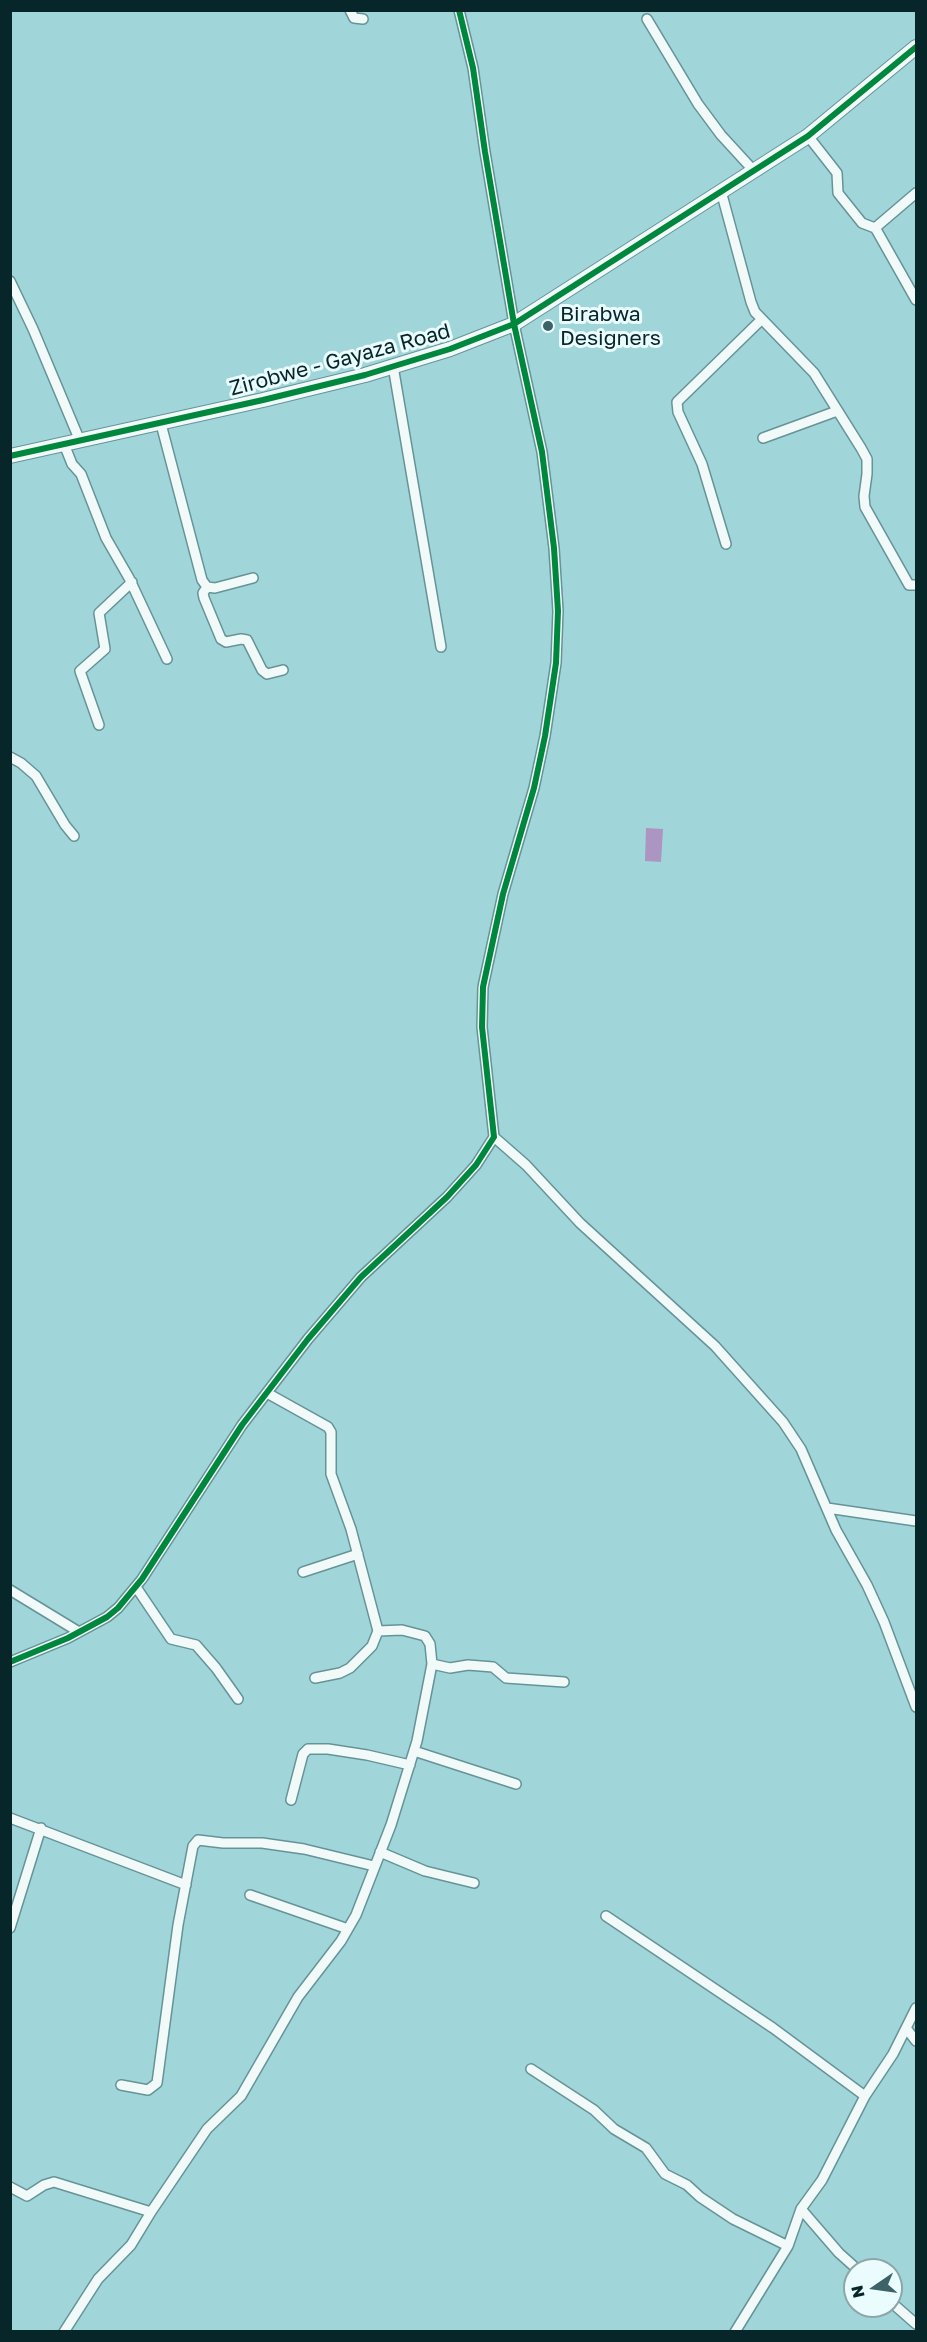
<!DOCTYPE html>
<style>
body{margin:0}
#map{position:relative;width:927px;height:2342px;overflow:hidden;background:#a0d5da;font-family:"Golos Text",sans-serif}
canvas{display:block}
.frame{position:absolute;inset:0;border:12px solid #062629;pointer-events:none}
.north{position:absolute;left:843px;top:2258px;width:60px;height:60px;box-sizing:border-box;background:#eafcfd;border:2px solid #8fa6a8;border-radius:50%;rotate:257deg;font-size:16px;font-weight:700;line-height:24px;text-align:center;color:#062629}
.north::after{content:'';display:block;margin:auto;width:21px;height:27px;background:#3c6367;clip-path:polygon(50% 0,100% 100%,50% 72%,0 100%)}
</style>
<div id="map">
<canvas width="927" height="2342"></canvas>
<div class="frame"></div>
<div class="north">N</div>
</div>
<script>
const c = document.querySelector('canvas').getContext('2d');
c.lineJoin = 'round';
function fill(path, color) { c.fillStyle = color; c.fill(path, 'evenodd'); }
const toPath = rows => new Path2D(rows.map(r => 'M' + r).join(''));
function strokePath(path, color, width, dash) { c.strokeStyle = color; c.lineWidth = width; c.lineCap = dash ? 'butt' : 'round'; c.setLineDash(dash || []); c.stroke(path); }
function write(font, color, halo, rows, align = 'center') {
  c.font = font + ' "Golos Text",sans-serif'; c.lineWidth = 6; c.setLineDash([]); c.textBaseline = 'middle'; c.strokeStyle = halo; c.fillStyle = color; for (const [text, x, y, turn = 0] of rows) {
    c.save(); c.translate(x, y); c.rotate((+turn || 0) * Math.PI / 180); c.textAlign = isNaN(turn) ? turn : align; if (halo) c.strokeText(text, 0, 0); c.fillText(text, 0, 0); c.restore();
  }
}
fill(toPath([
 [646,828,663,829,661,862,645,861]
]), '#ac95c1');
const street = toPath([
 [350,10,354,18,363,19],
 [647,19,698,104,721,135,754,171],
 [808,136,837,173,838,193,862,223,875,228,877,231,916,300],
 [721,191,751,302,755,312,814,373,861,448,867,459,867,474,864,496,865,507,909,585,916,585],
 [875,228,916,193],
 [10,281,33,329,80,441],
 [393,366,441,647],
 [161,424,202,580,207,587,215,588,253,578],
 [763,438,837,411],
 [64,444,72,464,81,474,106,538,129,578,167,659],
 [726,544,702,464,678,412,677,402,761,320],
 [207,587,203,593,204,598,221,639,226,642,241,639,247,640,262,670,267,674,283,670],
 [99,725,80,671,105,649,99,613,132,582],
 [10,757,21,763,36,776,65,825,74,836],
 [494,1137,526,1165,580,1223,715,1346,783,1422,801,1449,836,1530,867,1585,884,1622,916,1707],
 [267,1393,328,1427,331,1432,331,1474,351,1529,378,1631,372,1646,350,1668,340,1673,315,1678],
 [827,1508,916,1521],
 [303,1572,358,1554],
 [136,1587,171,1639,196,1645,216,1668,238,1699],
 [10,1590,79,1632],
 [10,1662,68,1638,107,1617,118,1608,142,1579,242,1425,308,1339,361,1277,447,1197,476,1165,494,1137,482,1027,483,987,503,894,534,788,545,736,556,663,558,611,554,548,542,452,514,324,485,152,473,68,459,10],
 [432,1664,450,1668,468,1665,493,1667,506,1678,564,1682],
 [414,1751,516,1784],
 [291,1800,303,1754,308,1749,328,1749,367,1755,410,1765],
 [10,1818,186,1885],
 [380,1852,425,1871,474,1883],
 [250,1895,348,1929],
 [606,1916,773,2028,865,2096],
 [10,1928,41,1828],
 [906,2028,916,2041],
 [531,2069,594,2110,614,2129,646,2148,665,2174,687,2185,700,2197,733,2219,788,2246],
 [121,2085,148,2090,157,2083,178,1925,193,1846,198,1840,223,1843,262,1843,304,1849,374,1866],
 [10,2187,27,2196,44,2185,54,2182,151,2212],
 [801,2209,839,2253,858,2270],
 [891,2302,916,2324],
 [64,2332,98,2279,131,2245,151,2212,207,2129,241,2096,298,1997,341,1941,356,1915,391,1825,417,1741,432,1664,430,1644,425,1636,402,1630,378,1631],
 [735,2332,788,2246,801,2209,822,2180,865,2096,893,2054,916,2008]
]);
const secondary = toPath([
 [10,456,263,400,365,375,450,349,514,324,808,136,916,47]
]);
strokePath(street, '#659497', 12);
strokePath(secondary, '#659497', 16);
strokePath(street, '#f1f9f9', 9);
strokePath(secondary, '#f1f9f9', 14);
strokePath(toPath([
 [10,456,263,400,365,375,450,349,514,324,808,136,916,47],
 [10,1662,68,1638,107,1617,118,1608,142,1579,242,1425,308,1339,361,1277,447,1197,476,1165,494,1137,482,1027,483,987,503,894,534,788,545,736,556,663,558,611,554,548,542,452,514,324,485,152,473,68,459,10]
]), '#00873e', 6);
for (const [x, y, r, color] of [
 [548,326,6,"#3c6367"]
]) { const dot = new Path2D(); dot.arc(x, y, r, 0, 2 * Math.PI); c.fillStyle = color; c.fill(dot); strokePath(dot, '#eafcfd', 2); }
write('21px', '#062629', '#eafcfd', [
 ["Birabwa",560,314],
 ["Designers",560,338]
], 'left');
write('21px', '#062629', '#eafcfd', [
 ["Zirobwe - Gayaza Road",340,360,-15]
]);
</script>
